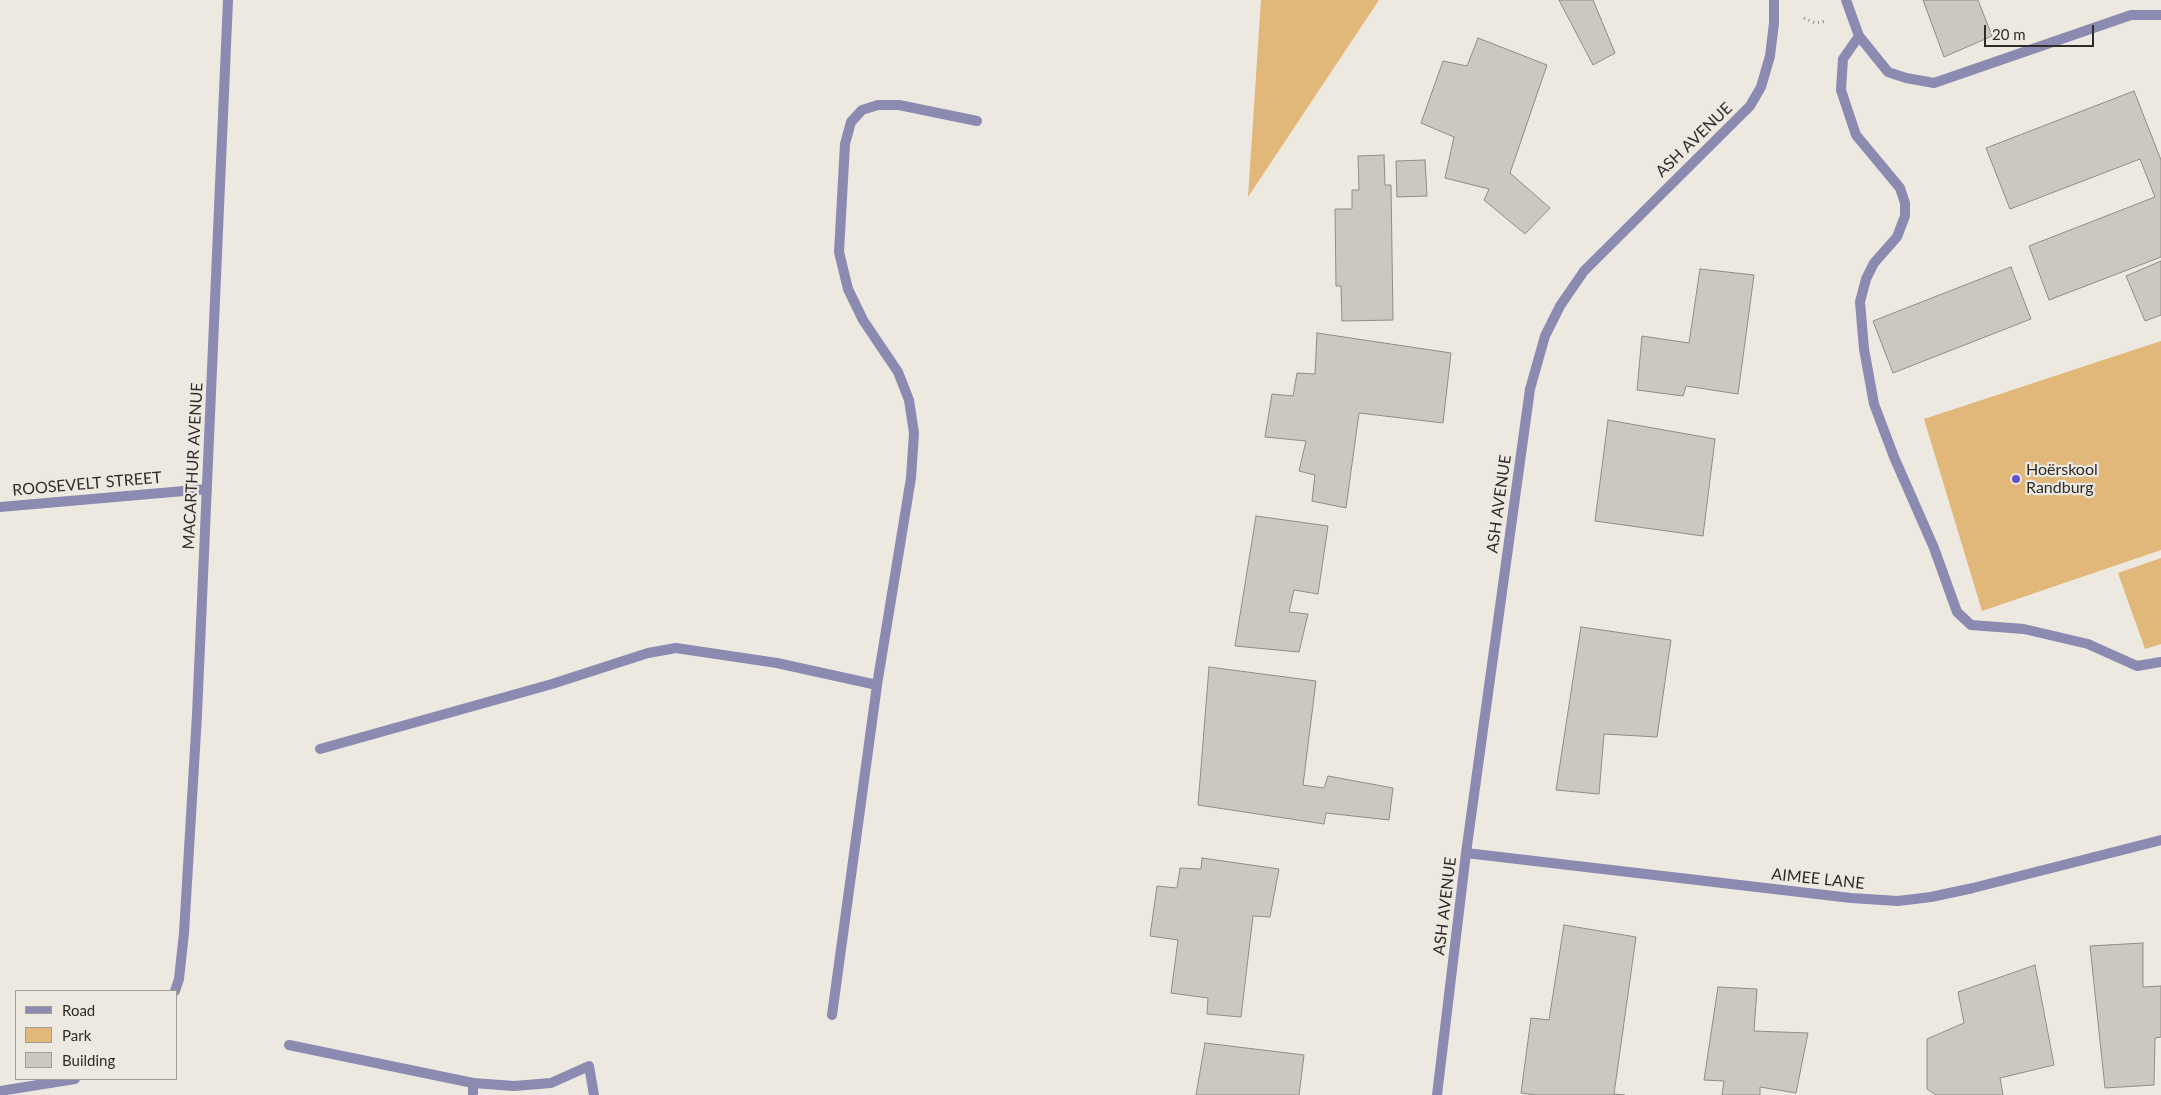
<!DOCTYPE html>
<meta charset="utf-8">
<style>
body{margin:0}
#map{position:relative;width:2161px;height:1095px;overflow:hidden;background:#ede8e0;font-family:Lato,sans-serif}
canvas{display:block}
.legend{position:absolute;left:15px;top:990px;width:162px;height:90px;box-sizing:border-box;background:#ede8e0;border:1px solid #a19d97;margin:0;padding:6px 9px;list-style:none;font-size:15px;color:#2e2c29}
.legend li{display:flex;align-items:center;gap:10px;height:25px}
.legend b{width:25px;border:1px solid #a19d97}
.scale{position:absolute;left:1984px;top:25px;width:110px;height:22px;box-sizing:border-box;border:2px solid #2e2c29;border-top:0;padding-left:6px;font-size:15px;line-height:18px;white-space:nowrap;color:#2e2c29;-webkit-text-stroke:4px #ede8e0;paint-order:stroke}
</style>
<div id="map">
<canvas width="2161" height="1095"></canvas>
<ul class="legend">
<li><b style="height:6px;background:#8b8ab1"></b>Road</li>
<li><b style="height:14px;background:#e1b87a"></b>Park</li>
<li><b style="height:14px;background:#ccc7c0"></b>Building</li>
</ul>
<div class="scale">20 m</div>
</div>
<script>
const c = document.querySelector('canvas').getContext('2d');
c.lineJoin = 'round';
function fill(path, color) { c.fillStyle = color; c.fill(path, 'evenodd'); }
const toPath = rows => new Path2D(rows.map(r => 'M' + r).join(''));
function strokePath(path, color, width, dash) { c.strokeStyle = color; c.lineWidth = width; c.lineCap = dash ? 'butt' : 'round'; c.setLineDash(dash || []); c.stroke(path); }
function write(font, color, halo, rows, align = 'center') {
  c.font = font + ' Lato,sans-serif'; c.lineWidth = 4.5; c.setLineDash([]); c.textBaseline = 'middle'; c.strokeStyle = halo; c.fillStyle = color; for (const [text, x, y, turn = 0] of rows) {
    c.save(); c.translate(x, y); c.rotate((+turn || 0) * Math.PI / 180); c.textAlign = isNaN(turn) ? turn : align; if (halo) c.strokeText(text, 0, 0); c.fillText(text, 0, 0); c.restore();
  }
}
fill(toPath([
 [1261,0,1379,0,1248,197],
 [2161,341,2161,550,1982,611,1924,419],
 [2161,558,2161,644,2145,649,2118,573]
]), '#e1b87a');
const building = toPath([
 [1559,0,1593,0,1615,53,1593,65,1559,0],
 [1923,0,1978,0,1992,36,1944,57,1923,0],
 [1478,38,1547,65,1510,173,1550,208,1525,234,1484,200,1489,189,1445,178,1454,137,1421,123,1443,61,1467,66,1478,38],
 [2134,91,2161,160,2161,257,2049,300,2029,246,2155,197,2140,159,2010,209,1986,148,2134,91],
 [1384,155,1385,185,1391,185,1393,320,1342,321,1341,286,1336,286,1335,209,1352,209,1352,190,1359,190,1358,156,1384,155],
 [1425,160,1427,196,1397,197,1396,161,1425,160],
 [2161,261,2161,315,2145,321,2126,276,2161,261],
 [2011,267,2031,319,1893,373,1873,321,2011,267],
 [1700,269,1754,275,1738,394,1686,386,1683,396,1637,390,1642,336,1689,343,1700,269],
 [1317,333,1451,353,1443,423,1359,413,1346,508,1312,501,1315,475,1299,471,1306,441,1265,437,1272,394,1293,396,1297,373,1315,374,1317,333],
 [1608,420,1715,439,1703,536,1595,521,1608,420],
 [1256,516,1328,526,1318,594,1294,590,1289,612,1308,614,1299,652,1235,646,1256,516],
 [1581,627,1671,640,1657,737,1604,734,1599,794,1556,790,1581,627],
 [1209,667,1316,681,1303,785,1324,788,1328,776,1393,788,1389,820,1326,813,1324,824,1198,805,1209,667],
 [1202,858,1279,869,1270,917,1253,916,1241,1017,1207,1014,1208,998,1171,993,1178,940,1150,936,1157,886,1177,888,1180,868,1201,869,1202,858],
 [1564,925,1636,937,1614,1094,1625,1095,1537,1095,1521,1093,1531,1018,1549,1020,1564,925],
 [2143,943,2143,987,2161,986,2161,1037,2155,1038,2154,1085,2105,1088,2090,946,2143,943],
 [2035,965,2054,1065,2000,1078,2003,1095,1936,1095,1927,1089,1927,1039,1964,1023,1958,992,2035,965],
 [1718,987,1757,989,1754,1031,1808,1033,1796,1093,1760,1087,1760,1095,1722,1095,1724,1081,1704,1080,1718,987],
 [1205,1043,1304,1055,1299,1095,1196,1095,1205,1043]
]);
fill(building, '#ccc7c0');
strokePath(building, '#918c85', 1);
strokePath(toPath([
 [1804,18,1815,23,1827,21]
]), '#898580', 3, [1, 4]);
strokePath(toPath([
 [1846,0,1859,36,1888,72,1906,78,1934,83,2131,15,2161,15],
 [1859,36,1843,59,1841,90,1856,135,1900,188,1905,203,1905,216,1897,237,1874,263,1866,279,1860,302,1864,349,1874,404,1894,457,1934,548,1957,612,1971,625,2024,629,2088,644,2137,666,2161,662],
 [320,749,552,684,648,653,676,648,777,663,877,685],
 [832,1015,877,685,911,478,914,433,909,400,898,372,863,320,848,289,839,252,845,144,851,122,862,110,878,105,899,105,977,121],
 [289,1045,473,1083,514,1086,551,1083,589,1066,594,1095],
 [473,1095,473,1083]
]), '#8b8ab1', 10);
strokePath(toPath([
 [0,507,207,489],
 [1466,853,1851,898,1898,901,1931,897,1973,888,2161,840],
 [175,991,179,979,184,933,197,715,228,0],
 [0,1091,75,1079],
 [1437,1095,1466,853,1530,389,1545,336,1560,306,1584,271,1750,106,1761,87,1770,56,1774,23,1774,0]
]), '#8b8ab1', 10);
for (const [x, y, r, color] of [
 [2016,479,5,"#6351ca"]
]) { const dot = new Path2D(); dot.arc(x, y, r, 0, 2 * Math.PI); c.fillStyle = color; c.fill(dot); strokePath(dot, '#ede8e0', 2); }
write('16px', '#2e2c29', '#ede8e0', [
 ["ASH AVENUE",1694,140,-44],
 ["MACARTHUR AVENUE",193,466,-87],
 ["ROOSEVELT STREET",87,484,-5],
 ["ASH AVENUE",1499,504,-82],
 ["AIMEE LANE",1818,879,6],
 ["ASH AVENUE",1445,906,-83]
]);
write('16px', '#2e2c29', '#ede8e0', [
 ["Hoërskool",2026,470],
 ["Randburg",2026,488]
], 'left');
</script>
